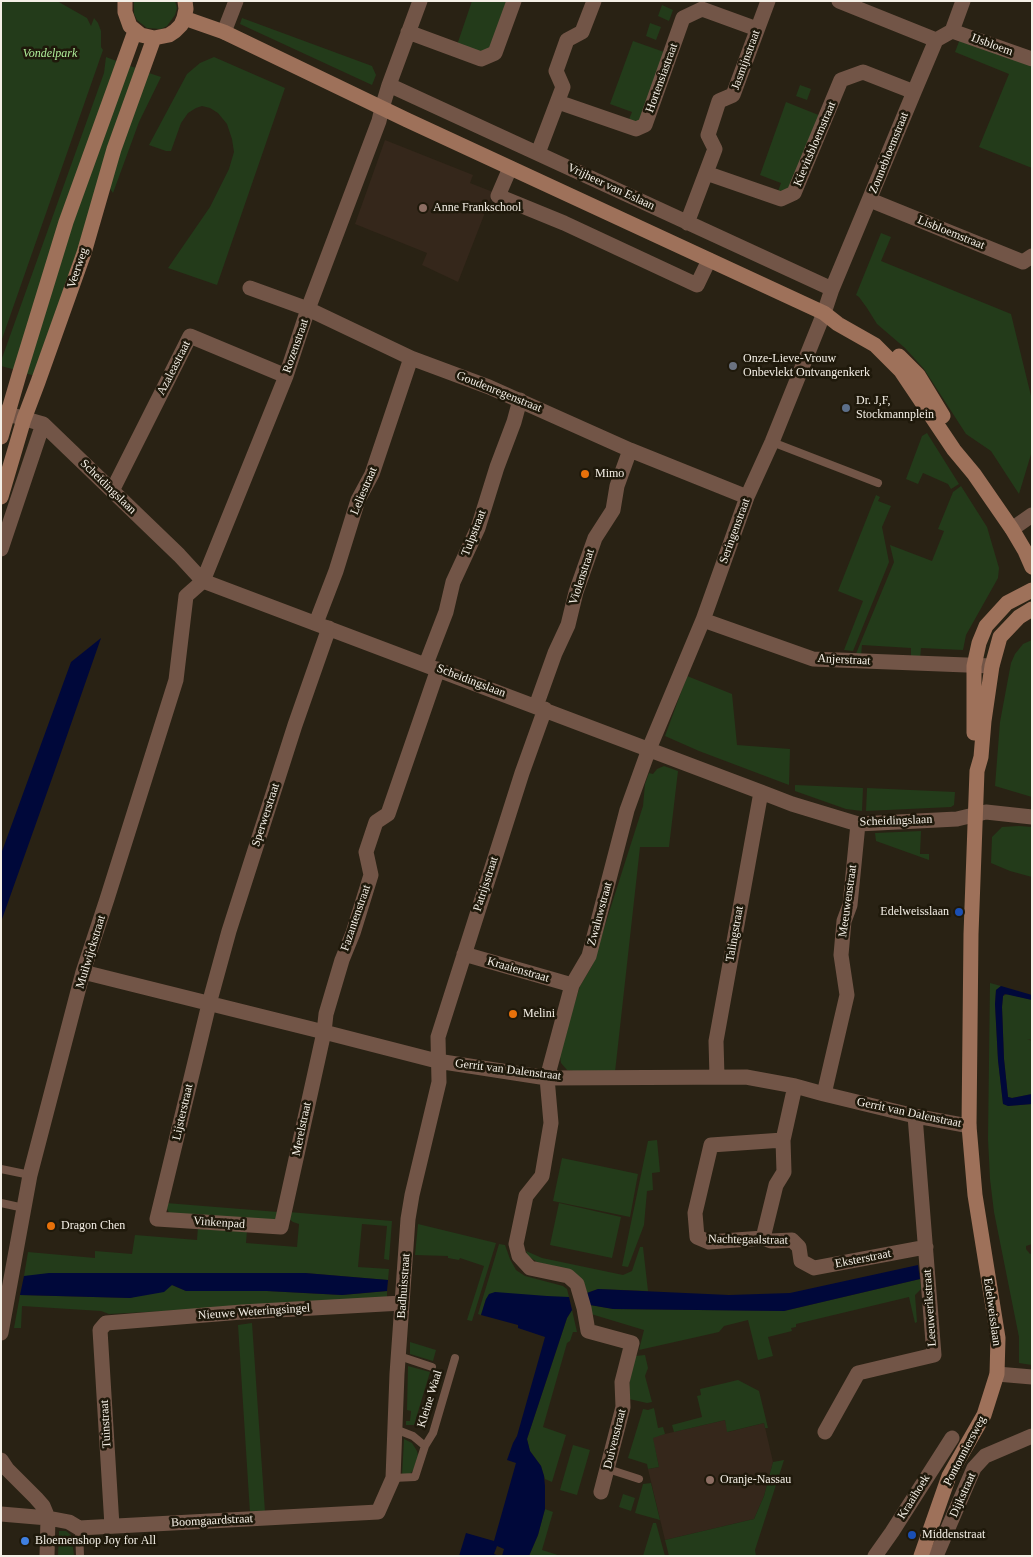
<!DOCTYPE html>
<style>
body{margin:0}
#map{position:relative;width:1033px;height:1557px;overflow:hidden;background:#292214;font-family:Georgia,serif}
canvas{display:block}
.frame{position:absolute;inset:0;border:2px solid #f4efe6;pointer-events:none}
</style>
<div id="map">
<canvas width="1033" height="1557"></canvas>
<div class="frame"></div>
</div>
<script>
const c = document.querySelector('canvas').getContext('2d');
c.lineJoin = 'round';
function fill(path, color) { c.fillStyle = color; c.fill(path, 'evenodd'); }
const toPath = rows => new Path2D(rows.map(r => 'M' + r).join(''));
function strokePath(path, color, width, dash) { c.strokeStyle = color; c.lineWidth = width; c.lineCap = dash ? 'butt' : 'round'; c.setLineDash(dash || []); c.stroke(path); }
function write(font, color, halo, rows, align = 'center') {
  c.font = font + ' Georgia,serif'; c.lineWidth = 5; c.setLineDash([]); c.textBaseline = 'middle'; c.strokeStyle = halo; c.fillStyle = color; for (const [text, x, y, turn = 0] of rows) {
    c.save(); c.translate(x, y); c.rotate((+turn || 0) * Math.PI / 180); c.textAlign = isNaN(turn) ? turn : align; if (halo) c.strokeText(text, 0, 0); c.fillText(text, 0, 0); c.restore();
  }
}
fill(toPath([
 [385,140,473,175,470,183,493,192,458,282,422,265,427,253,355,224],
 [725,1420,728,1432,764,1423,773,1462,764,1496,754,1519,665,1540,648,1469,659,1467,652,1437]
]), '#35271b');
fill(toPath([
 [1,1,57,1,87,18,91,26,94,18,98,23,101,31,101,47,103,50,1,342],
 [134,1,175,1,177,8,175,15,167,26,161,29,147,28,137,20,134,14],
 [472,1,508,1,491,49,480,54,457,45],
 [662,5,673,10,669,21,658,16],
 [242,18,372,66,376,75,372,85,240,24],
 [650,23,661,27,656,40,646,36],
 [960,39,1032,65,1032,168,979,147,1009,74,955,52],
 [633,41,664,52,641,119,630,124,628,122,632,112,610,104],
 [106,57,119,62,16,370,1,366,1,361,104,73],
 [214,57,285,88,217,285,168,268,210,207,229,169,234,152,232,139,227,124,218,113,210,108,202,106,196,108,188,113,181,123,171,151,166,151,149,145,187,74,200,63],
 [127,65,139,69,36,376,24,373,65,237],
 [146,72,161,77,139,122,113,193,108,186],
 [800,85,811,89,807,100,796,96],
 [786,102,821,116,791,190,777,194,781,183,760,175],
 [881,233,891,237,881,261,1011,314,1032,400,1032,451,1019,494,991,451,966,434,924,369,905,348,877,324,867,308,859,297,856,295],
 [927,433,959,484,951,489,948,484,923,473,918,484,906,479,922,436],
 [961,486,987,527,999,568,998,578,966,635,963,650,921,648,920,659,911,659,911,648,862,645,861,656,855,656,894,562,890,545,932,561,944,531,938,529,953,492],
 [876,495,880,497,878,501,891,506,882,527,889,562,853,651,844,650,863,601,838,591],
 [1032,640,1032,797,995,786,1000,722,1011,663,1015,654,1023,644],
 [687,676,732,694,737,745,790,749,789,785,699,751,665,736],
 [664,766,678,771,669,847,640,847,615,1072,586,1073,567,1070,561,1063,559,1051,580,986,592,966,643,806,645,784,649,773,653,774,657,769],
 [795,785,863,788,862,811,846,809,795,791],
 [867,788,955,792,954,805,951,807,866,811],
 [1019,826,1032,827,1032,877,1010,871,991,863,992,837,1002,827],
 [921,831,920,854,929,854,929,860,876,841,875,833],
 [990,983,1001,986,996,990,995,1004,998,1060,1003,1103,1008,1106,1032,1104,1032,1244,1026,1246,1026,1249,1030,1254,1032,1253,1032,1365,1019,1363,1019,1337,994,1212,990,1179,988,1139],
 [1008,994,1032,1000,1032,1040,1027,1039,1032,1041,1032,1094,1012,1098,1008,1097,1004,1059,1002,1007,1003,996],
 [657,1140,660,1172,652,1173,653,1190,647,1191,644,1225,628,1267,622,1266,648,1141],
 [562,1158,638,1174,630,1217,553,1201],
 [166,1203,278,1212,275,1220,170,1214,167,1209],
 [559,1203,621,1217,612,1258,550,1245],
 [289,1212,392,1221,389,1260,384,1259,387,1226,362,1224,358,1267,389,1269,388,1280,305,1273,24,1276,28,1252,95,1258,95,1251,132,1254,135,1235,197,1240,198,1227,247,1230,246,1243,297,1247,299,1224,293,1222,289,1219],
 [418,1224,496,1243,472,1321,467,1320,484,1266,460,1258,459,1260,448,1258,448,1256,415,1255],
 [499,1244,505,1245,510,1259,516,1270,525,1276,563,1286,567,1289,569,1297,486,1299,481,1315,478,1314],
 [640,1247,643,1247,648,1291,598,1289,587,1293,583,1280,572,1271,537,1262,528,1256,526,1251,542,1258,623,1275,632,1271],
 [920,1279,921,1289,915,1295,917,1322,915,1323,909,1297,796,1324,796,1327,791,1328,792,1331,768,1337,773,1356,758,1360,748,1320,724,1326,719,1332,639,1350,644,1330,591,1314,590,1305,614,1309,784,1311],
 [172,1285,186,1291,267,1291,342,1295,387,1291,387,1299,109,1314,101,1311,22,1306,21,1328,14,1328,20,1295,130,1298],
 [572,1310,577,1332,573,1332,570,1341,567,1343,543,1427,566,1435,552,1482,545,1479,541,1466,530,1451,527,1439,567,1318],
 [252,1323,265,1512,250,1513,238,1325],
 [410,1342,436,1350,433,1361,410,1354],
 [645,1355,648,1368,645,1376,652,1402,647,1403,629,1399,630,1373,635,1356],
 [408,1366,430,1372,414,1425,406,1425,406,1421,410,1421,411,1411,407,1410],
 [738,1380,759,1391,768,1428,765,1428,764,1423,727,1432,725,1420,674,1432,672,1425,702,1417,697,1396,701,1395,700,1389],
 [654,1408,658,1428,663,1427,665,1434,653,1438,659,1467,648,1469,647,1464,628,1458,643,1409,648,1410],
 [404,1439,412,1443,417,1451,418,1456,414,1469,411,1473,402,1476],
 [573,1445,590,1450,577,1495,560,1490],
 [784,1460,755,1550,756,1556,669,1556,665,1540,754,1519,764,1496,773,1462],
 [651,1483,660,1520,635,1513,643,1484],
 [623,1494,635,1498,631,1511,619,1507],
 [545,1509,553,1512,542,1550,561,1556,529,1556,538,1535],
 [653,1523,656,1523,665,1556,643,1556],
 [59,1531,66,1531,71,1535,74,1555,58,1556]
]), '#233b1a');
fill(toPath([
 [101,638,55,770,1,922,1,854,71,662],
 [1001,986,1032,995,1032,1000,1005,994,1003,996,1002,1007,1004,1059,1008,1097,1012,1098,1032,1094,1032,1104,1008,1106,1003,1104,998,1060,995,1004,996,990],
 [918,1265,920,1279,784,1311,613,1309,590,1305,587,1293,598,1289,729,1295,790,1293],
 [49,1273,305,1273,388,1280,387,1291,342,1295,267,1291,186,1291,172,1285,164,1292,130,1298,20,1295,24,1276],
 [495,1292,547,1296,569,1297,572,1310,567,1318,527,1439,530,1451,541,1466,544,1476,545,1486,545,1509,538,1535,529,1556,502,1556,504,1549,497,1546,494,1554,499,1556,459,1556,466,1533,494,1541,516,1463,507,1460,513,1443,517,1436,545,1337,518,1328,518,1325,481,1315,486,1299,489,1294]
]), '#00083a');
strokePath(toPath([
 [772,442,878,483],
 [1,1169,30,1175],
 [1,1203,24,1208],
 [399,1356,432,1367],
 [395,1429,413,1436,425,1446],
 [608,1469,639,1479],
 [393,1478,415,1477,425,1446,433,1433,455,1358],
 [79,1528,80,1556]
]), '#725547', 8);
strokePath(toPath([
 [839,1,936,40],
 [952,31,1032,59],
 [224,32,236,1],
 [408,32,481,59,495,53,514,1],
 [389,85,832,289],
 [558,102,636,129,645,125,683,18,702,9,757,29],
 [538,153,563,87,556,71,567,40,582,32,594,1],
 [510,168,498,196,564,223,697,285,709,260],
 [706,173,781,199,794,193,841,80,863,72,914,92],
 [870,200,1023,262,1032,256],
 [687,223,715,149,708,135,719,101,733,95,768,1],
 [250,288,308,309,411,358,489,387,630,450,747,497],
 [1,412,43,424,179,555,203,581,761,792,792,804,858,824,957,819,986,812,1032,817],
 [112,491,190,336,286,376],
 [1012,529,1032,515],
 [1,549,43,424],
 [703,620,813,659,992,666],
 [316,623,336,571,358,500,372,474,411,358],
 [329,628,295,725,229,931,209,1004,157,1219,281,1227,324,1032,326,1014,342,960,353,933,371,875,366,852,376,822,388,814,438,669],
 [426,664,446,612,453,582,478,528,497,467,514,422,520,400],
 [536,706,555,653,568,625,576,592,595,538,613,510,617,486,630,450],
 [464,954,572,985],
 [83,972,324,1032,437,1061,547,1078,746,1077,795,1086,824,1094,915,1116,969,1126],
 [717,1077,716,1041,761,792],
 [824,1094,847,995,841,955,844,921,850,905,858,824],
 [783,1140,711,1145,695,1213,697,1237,709,1242,763,1238,771,1241,792,1240,799,1247,801,1261,814,1268,926,1247],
 [763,1238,776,1185,784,1172,783,1140,795,1086],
 [1,1333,30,1175,83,972,107,899,176,680,186,596,203,581,286,376,308,309,379,121,382,108,389,85,420,1],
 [997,1374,1032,1377],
 [825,1432,858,1373,934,1355,915,1116],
 [1,1460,7,1469,36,1498,43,1506,48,1518,47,1556],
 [601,1492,623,1407,622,1382,632,1343,588,1331,584,1308,577,1284,568,1276,530,1268,519,1256,516,1244,526,1196,542,1176,551,1123,547,1078,572,985,589,956,627,810,649,749,703,620,747,497,772,442,824,313,832,289,914,92,936,40,952,31,963,1],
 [1,1514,48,1518,69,1522,79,1528,378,1512,393,1478,397,1374,408,1219,412,1195,439,1082,438,1037,522,773,545,709],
 [112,1526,100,1330,106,1323,242,1312,402,1303],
 [875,1556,892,1532,952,1438],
 [936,1556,974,1468,985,1456,1032,1436]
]), '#725547', 15);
strokePath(toPath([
 [125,1,125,12,130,26,141,35,154,38,169,35,175,31,181,25,184,18,186,9,185,1],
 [184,18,224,32,407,120,824,313,838,324,875,345,901,371,954,450,974,474,1012,529,1025,551,1032,567],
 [899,356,918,375,943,416],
 [1,437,19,375,66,222,135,31],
 [1,497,24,419,38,382,84,253,114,149,154,38],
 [974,733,974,666,979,643,986,626,1007,603,1032,590],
 [921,1556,949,1476,984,1415,997,1374,998,1338,975,1195,969,1126,971,934,977,771,981,757,984,721,992,666,1000,637,1019,617,1032,609]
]), '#9e715a', 15);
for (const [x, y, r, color] of [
 [423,208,5,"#8d6e63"],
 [733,366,5,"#6b7280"],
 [846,408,5,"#5c6f8a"],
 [585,474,5,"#e8710a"],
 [959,912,5,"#1a4fb4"],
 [513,1014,5,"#e8710a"],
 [51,1226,5,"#e8710a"],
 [710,1480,5,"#8d6e63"],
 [912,1535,5,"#1a4fb4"],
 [25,1541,5,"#3f7fe0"]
]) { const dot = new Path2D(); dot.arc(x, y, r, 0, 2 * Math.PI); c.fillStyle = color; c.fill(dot); strokePath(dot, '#1f190b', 2); }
write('12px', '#f4efe6', '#1f190b', [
 ["IJsbloem",992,45,20],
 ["Jasmijnstraat",746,60,-70],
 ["Hortensiastraat",662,78,-70],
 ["Kievitsbloemstraat",815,144,-67],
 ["Zonnebloemstraat",889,153,-68],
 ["Vrijheer van Eslaan",611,187,25],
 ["Lisbloemstraat",951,233,22],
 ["Veerweg",78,268,-71],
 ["Rozenstraat",296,346,-71],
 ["Azaleastraat",174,368,-63],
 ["Goudenregenstraat",499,392,22],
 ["Scheidingslaan",108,487,44],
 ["Leliestraat",364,491,-67],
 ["Seringenstraat",735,531,-70],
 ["Tulpstraat",474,533,-69],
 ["Violenstraat",582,577,-72],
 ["Anjerstraat",844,660,3],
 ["Scheidingslaan",471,681,21],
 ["Sperwerstraat",266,815,-72],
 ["Scheidingslaan",896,821,-2],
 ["Patrijsstraat",486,884,-72],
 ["Meeuwenstraat",848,901,-82],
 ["Zwaluwstraat",600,914,-75],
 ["Fazantenstraat",356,918,-71],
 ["Talingstraat",735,934,-80],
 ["Muilwijckstraat",91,952,-73],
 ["Kraaienstraat",518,970,16],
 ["Gerrit van Dalenstraat",508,1070,7],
 ["Lijsterstraat",183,1112,-77],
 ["Gerrit van Dalenstraat",909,1113,12],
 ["Merelstraat",302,1129,-78],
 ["Vinkenpad",219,1223,4],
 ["Nachtegaalstraat",748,1240,1],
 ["Eksterstraat",863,1259,-11],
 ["Badhuisstraat",404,1286,-86],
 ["Leeuwerikstraat",930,1308,-94],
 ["Nieuwe Weteringsingel",254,1312,-4],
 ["Edelweisslaan",992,1312,82],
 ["Kleine Waal",430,1399,-73],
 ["Tuinstraat",106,1424,-93],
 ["Duivenstraat",615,1439,-76],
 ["Pontonniersweg",965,1451,-62],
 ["Dijkstraat",963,1495,-66],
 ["Kraaihoek",914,1497,-58],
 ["Boomgaardstraat",212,1521,-3]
]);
write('italic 12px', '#afee9a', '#1f190b', [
 ["Vondelpark",50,54]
]);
write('12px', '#f4efe6', '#1f190b', [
 ["Anne Frankschool",433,208],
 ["Onze-Lieve-Vrouw",743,359],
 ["Onbevlekt Ontvangenkerk",743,373],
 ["Dr. J,F,",856,401],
 ["Stockmannplein",856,415],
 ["Mimo",595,474],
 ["Edelweisslaan",949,912,"right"],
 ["Melini",523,1014],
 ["Dragon Chen",61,1226],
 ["Oranje-Nassau",720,1480],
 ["Middenstraat",922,1535],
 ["Bloemenshop Joy for All",35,1541]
], 'left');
</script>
